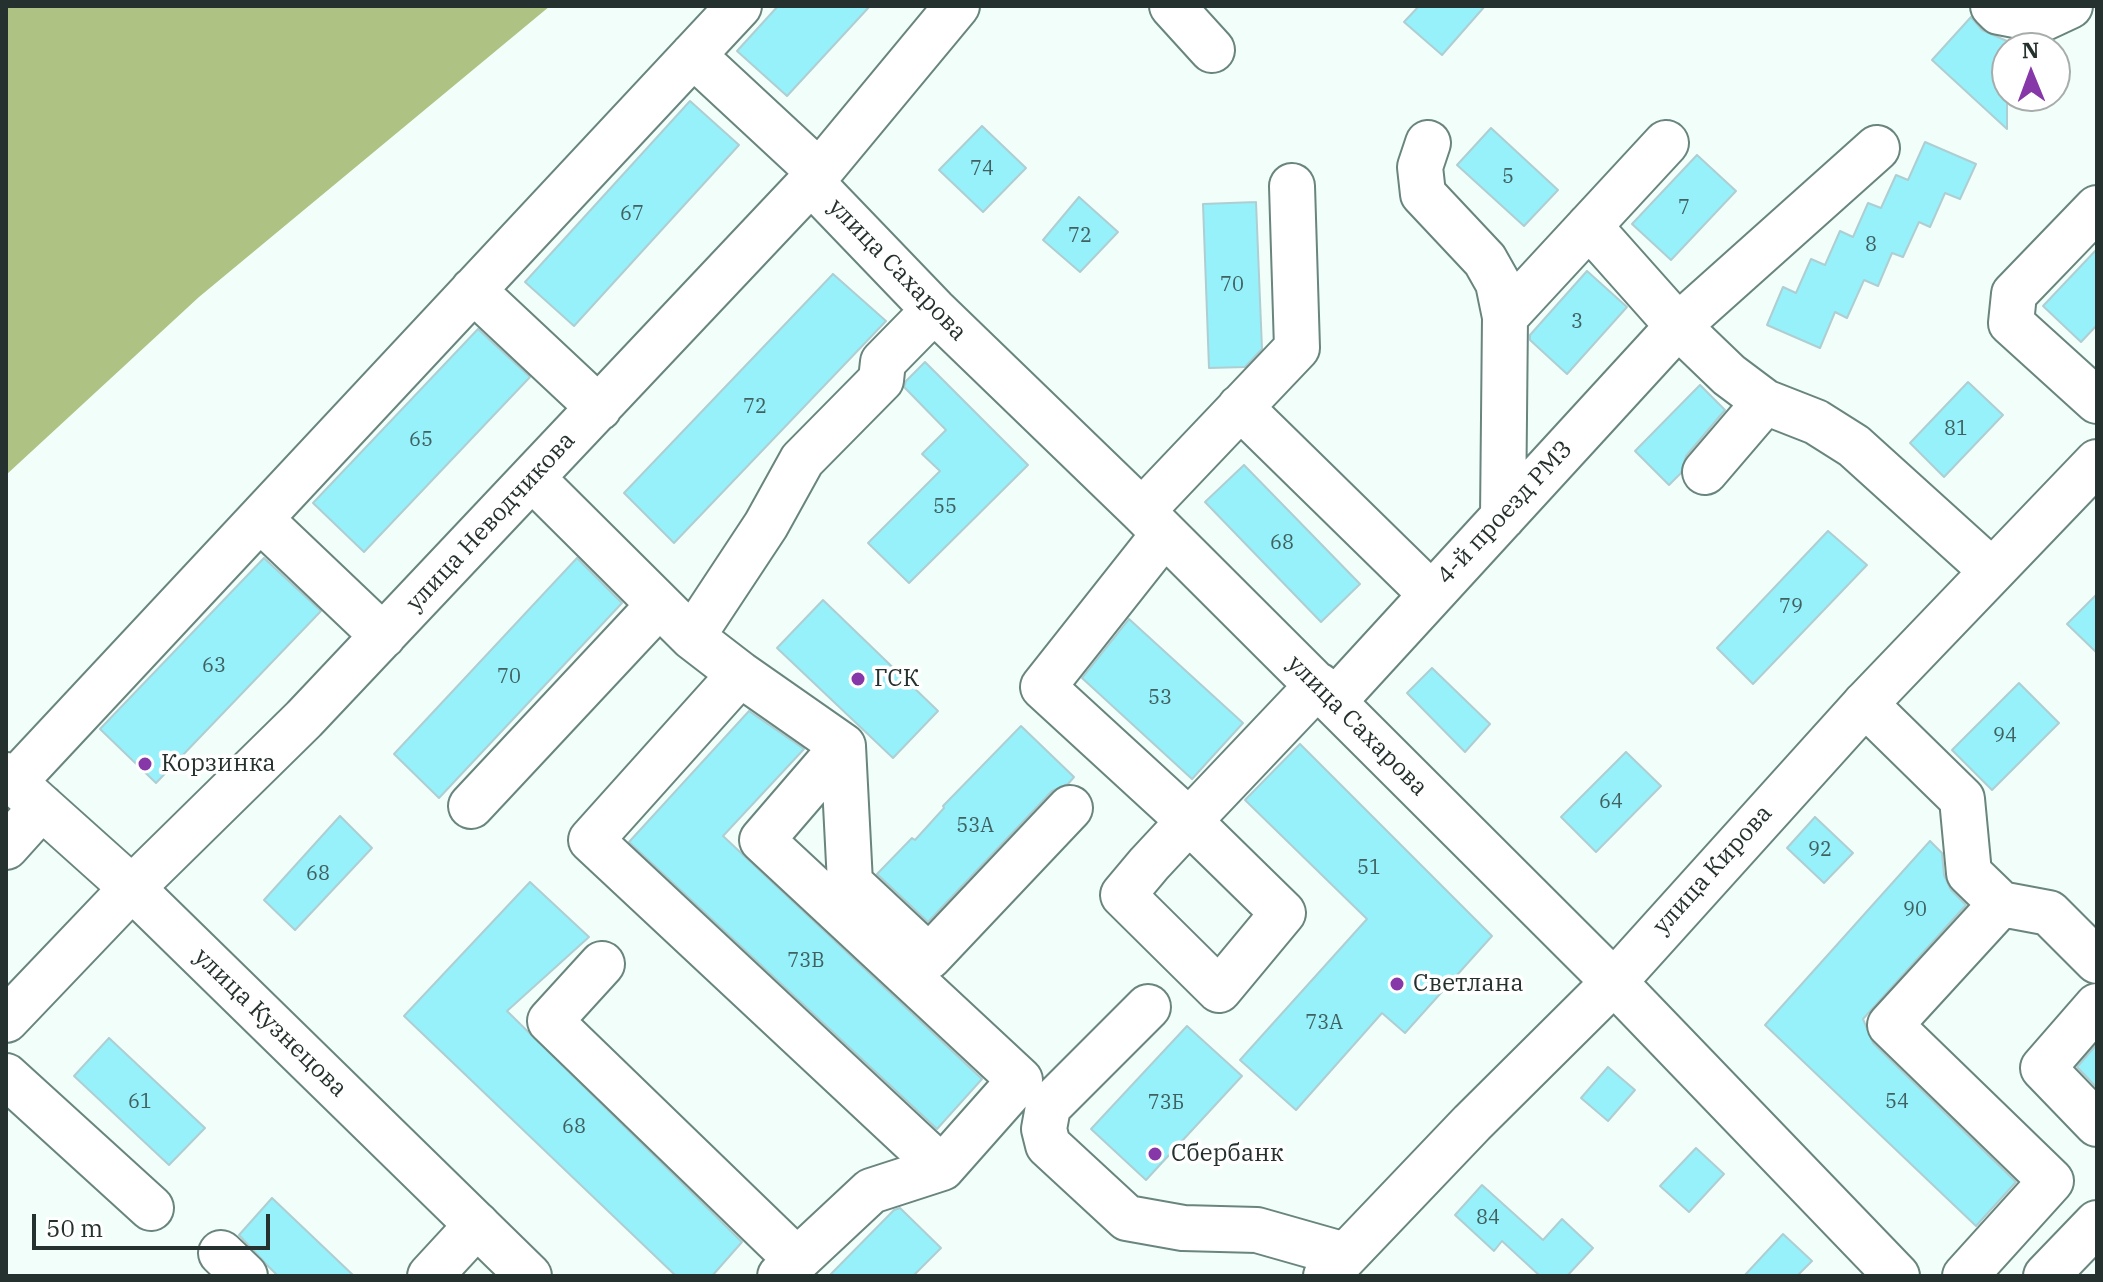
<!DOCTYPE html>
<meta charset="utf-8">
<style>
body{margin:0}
#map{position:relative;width:2103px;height:1282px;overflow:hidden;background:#f2fefa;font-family:"IBM Plex Serif",serif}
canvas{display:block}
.frame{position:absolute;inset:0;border:8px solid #25312e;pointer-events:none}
.north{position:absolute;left:1991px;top:32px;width:80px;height:80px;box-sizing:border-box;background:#fff;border:2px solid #a8adab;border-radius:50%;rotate:359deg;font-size:22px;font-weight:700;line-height:32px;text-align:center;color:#25312e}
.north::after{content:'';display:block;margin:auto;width:28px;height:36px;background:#8738a8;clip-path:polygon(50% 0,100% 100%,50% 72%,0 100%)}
.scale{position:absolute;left:32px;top:1214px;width:238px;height:36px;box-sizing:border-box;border:4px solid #25312e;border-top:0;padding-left:10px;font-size:24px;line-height:28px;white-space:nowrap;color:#25312e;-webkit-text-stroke:6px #fff;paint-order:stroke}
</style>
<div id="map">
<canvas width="2103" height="1282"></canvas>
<div class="frame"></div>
<div class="north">N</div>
<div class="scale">50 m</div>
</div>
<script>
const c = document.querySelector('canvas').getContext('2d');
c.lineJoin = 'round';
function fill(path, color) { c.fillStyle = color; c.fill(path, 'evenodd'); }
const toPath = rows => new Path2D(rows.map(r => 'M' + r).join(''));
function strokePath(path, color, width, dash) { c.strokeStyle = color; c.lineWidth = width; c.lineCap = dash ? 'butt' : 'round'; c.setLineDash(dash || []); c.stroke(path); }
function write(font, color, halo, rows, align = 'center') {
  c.font = font + ' "IBM Plex Serif",serif'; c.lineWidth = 7; c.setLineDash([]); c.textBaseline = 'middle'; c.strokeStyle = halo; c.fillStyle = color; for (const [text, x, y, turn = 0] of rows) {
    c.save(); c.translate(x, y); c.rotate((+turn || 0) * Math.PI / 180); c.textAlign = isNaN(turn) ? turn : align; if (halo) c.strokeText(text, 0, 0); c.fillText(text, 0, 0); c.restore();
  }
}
fill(toPath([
 [6,6,550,6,199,297,6,475]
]), '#aec383');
const building = toPath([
 [778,6,870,6,787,96,737,51,778,6],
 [1419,6,1485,6,1442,55,1404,22,1419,6],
 [1971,17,1982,30,2007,41,2007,129,1932,60,1971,17],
 [690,101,739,145,574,326,525,282,690,101],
 [982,126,1026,168,983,212,939,170,982,126],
 [1491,128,1558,190,1524,226,1457,165,1491,128],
 [1925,142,1976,164,1960,199,1945,193,1930,227,1919,222,1903,257,1892,253,1878,286,1864,280,1847,318,1835,312,1820,348,1767,325,1783,287,1796,293,1811,259,1825,265,1840,231,1853,237,1868,203,1881,208,1896,175,1908,180,1925,142],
 [1697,155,1736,191,1671,260,1632,224,1697,155],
 [1079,197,1118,232,1080,272,1043,240,1079,197],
 [1256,202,1262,349,1245,367,1209,368,1203,204,1256,202],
 [2097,249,2097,325,2081,342,2043,306,2097,249],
 [1587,271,1627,307,1567,374,1530,340,1530,335,1587,271],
 [833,274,886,321,674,543,624,493,833,274],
 [478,329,530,377,364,552,313,503,478,329],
 [925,362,1028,465,909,583,868,543,940,471,922,454,946,430,904,387,906,381,925,362],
 [1968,382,2003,415,1944,477,1910,443,1968,382],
 [1700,385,1725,410,1686,456,1681,473,1669,485,1635,451,1700,385],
 [1244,465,1360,584,1321,622,1205,502,1244,465],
 [1828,531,1867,565,1753,684,1717,648,1828,531],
 [264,558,321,611,156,783,100,729,264,558],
 [577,558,622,603,439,798,394,754,577,558],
 [2097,594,2097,653,2067,624,2097,594],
 [823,600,938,711,893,758,777,648,823,600],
 [1129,619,1243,723,1192,779,1082,678,1129,619],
 [1432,668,1490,724,1465,752,1407,693,1432,668],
 [2019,683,2059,723,1992,790,1952,750,2019,683],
 [749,711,804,749,723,836,982,1079,937,1129,629,842,749,711],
 [1021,726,1074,777,1068,784,1052,791,928,922,877,874,912,838,915,840,944,808,943,806,1021,726],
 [1300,744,1492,936,1405,1033,1382,1013,1296,1110,1240,1060,1367,919,1245,800,1300,744],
 [1626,752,1661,786,1596,852,1561,817,1626,752],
 [340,816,372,848,295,930,264,900,340,816],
 [1815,817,1853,853,1824,883,1787,848,1815,817],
 [1930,841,1942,853,1944,875,1951,890,1966,905,1863,1019,1873,1043,2016,1182,1976,1226,1765,1025,1930,841],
 [530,882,589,937,507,1011,742,1242,712,1276,676,1276,404,1016,530,882],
 [1187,1026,1242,1076,1146,1180,1091,1129,1187,1026],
 [109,1038,205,1128,169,1165,74,1076,109,1038],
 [2097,1044,2097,1088,2077,1067,2097,1044],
 [1608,1067,1635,1090,1608,1121,1581,1098,1608,1067],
 [1696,1148,1724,1174,1689,1212,1660,1186,1696,1148],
 [1482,1185,1543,1240,1562,1219,1593,1248,1567,1276,1540,1276,1502,1241,1494,1251,1455,1215,1482,1185],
 [272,1198,354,1276,278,1276,267,1265,239,1235,272,1198],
 [900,1208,941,1248,913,1276,829,1276,894,1210,900,1208],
 [1783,1234,1812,1261,1797,1276,1744,1276,1783,1234]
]);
fill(building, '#96f1fb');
strokePath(building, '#aeced2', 2);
const minor = toPath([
 [1172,6,1212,50],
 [1993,6,1999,12,2040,20,2070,6],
 [693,55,819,172],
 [1428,143,1420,167,1423,194,1485,260,1498,283,1505,317,1503,517],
 [811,182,934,310,1142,511,1614,982,1897,1276],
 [2097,208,2014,294,2011,323,2097,401],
 [1589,226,1678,326,1729,375,1765,402,1816,422,1854,446,1991,570],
 [473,290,599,408],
 [1505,317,1666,143],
 [1240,407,1431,594],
 [1705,472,1765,402],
 [533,479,692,637,740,674,843,746],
 [1142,511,1297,348,1292,186],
 [260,519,383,636],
 [1164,534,1043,687,1189,821,1283,913,1219,990,1123,895,1149,864,1189,821,1318,685],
 [692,637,766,525,802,460,881,380,883,362,934,310],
 [740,674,591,840,942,1168,1020,1080,762,840,843,746],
 [1334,701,1678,326,1877,148],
 [1865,704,1962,799,1969,873,2001,904,1890,1025,2051,1181,1965,1276],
 [843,746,850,883,929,957,1070,808],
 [6,775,132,888,304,719,811,182,957,6],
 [14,782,739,6],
 [471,806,659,605],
 [6,847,42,807],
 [2001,904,2049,913,2097,961],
 [602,964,550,1021,797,1260],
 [2097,1006,2043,1068,2097,1124],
 [1148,1007,1048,1107,1044,1129,1048,1145,1127,1218,1183,1228,1257,1230,1345,1255],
 [6,1076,151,1208],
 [221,1253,245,1276],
 [430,1276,477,1225],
 [780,1276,871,1191,942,1168],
 [2046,1276,2097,1223]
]);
const major = toPath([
 [6,1020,132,888,529,1276],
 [1326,1276,1472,1123,1614,982,1865,704,2097,462]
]);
strokePath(minor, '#69857e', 48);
strokePath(major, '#69857e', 48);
strokePath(minor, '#fff', 44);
strokePath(major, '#fff', 44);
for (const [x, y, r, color] of [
 [858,679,8,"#8738a8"],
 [145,764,8,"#8738a8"],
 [1397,984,8,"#8738a8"],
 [1155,1154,8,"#8738a8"]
]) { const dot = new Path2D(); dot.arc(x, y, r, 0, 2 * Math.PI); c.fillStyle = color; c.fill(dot); strokePath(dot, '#fff', 3); }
write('20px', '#416161', null, [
 ["74",982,169],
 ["5",1508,177],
 ["7",1684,208],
 ["67",632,214],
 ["72",1080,236],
 ["8",1871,245],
 ["70",1232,285],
 ["3",1577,322],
 ["72",755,407],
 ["81",1956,429],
 ["65",421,440],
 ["55",945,507],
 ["68",1282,543],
 ["79",1791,607],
 ["63",214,666],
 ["70",509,677],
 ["53",1160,698],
 ["94",2005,736],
 ["64",1611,802],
 ["53А",975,826],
 ["92",1820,850],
 ["51",1369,868],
 ["68",318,874],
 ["90",1915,910],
 ["73В",806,961],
 ["73А",1324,1023],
 ["61",140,1102],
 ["54",1897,1102],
 ["73Б",1166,1103],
 ["68",574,1127],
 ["84",1488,1218]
]);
write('24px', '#25312e', '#fff', [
 ["улица Сахарова",897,270,46],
 ["4-й проезд РМЗ",1505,513,-47],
 ["улица Неводчикова",491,522,-47],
 ["улица Сахарова",1357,726,45],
 ["улица Кирова",1713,870,-48],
 ["улица Кузнецова",270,1023,44]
]);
write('24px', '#25312e', '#fff', [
 ["ГСК",874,679],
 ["Корзинка",161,764],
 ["Светлана",1413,984],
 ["Сбербанк",1171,1154]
], 'left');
</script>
